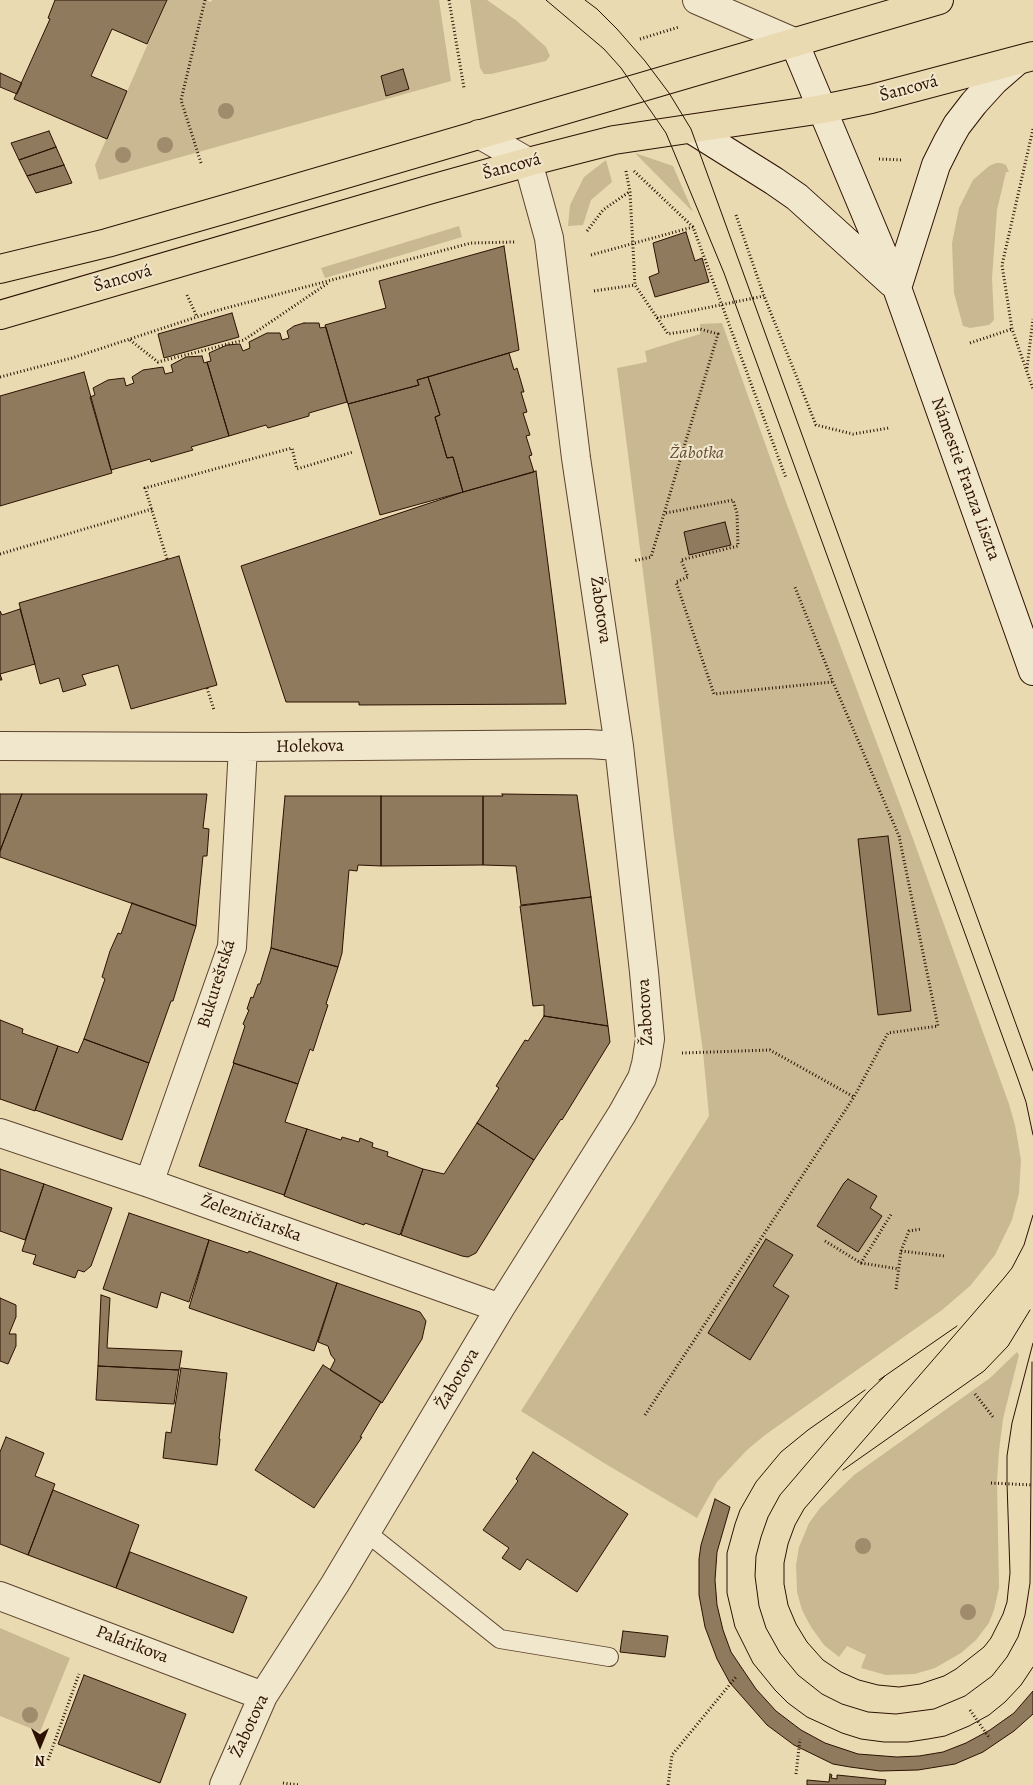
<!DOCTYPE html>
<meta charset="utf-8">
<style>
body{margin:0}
#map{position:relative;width:1033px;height:1785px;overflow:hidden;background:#eadab1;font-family:Alegreya,serif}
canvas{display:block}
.north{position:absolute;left:15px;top:1720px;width:50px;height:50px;-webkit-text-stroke:4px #f1e7cc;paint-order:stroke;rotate:180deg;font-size:14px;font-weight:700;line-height:20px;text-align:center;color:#2c1102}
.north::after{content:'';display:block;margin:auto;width:18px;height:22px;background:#2c1102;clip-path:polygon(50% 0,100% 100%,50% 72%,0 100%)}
</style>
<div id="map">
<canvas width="1033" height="1785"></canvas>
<div class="north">N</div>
</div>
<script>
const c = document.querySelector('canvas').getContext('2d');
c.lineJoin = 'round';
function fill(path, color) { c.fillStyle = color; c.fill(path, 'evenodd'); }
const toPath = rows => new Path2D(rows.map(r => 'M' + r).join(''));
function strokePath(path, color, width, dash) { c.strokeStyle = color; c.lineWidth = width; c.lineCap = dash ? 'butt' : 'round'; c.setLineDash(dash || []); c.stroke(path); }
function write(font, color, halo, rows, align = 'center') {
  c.font = font + ' Alegreya,serif'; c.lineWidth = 4; c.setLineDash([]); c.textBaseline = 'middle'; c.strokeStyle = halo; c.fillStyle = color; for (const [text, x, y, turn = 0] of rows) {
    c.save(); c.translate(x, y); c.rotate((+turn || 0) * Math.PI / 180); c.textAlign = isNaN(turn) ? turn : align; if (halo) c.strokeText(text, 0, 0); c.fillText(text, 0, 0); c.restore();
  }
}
fill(toPath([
 [167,0,206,0,211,2,212,0,439,0,451,81,99,180,95,165],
 [470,0,487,0,517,21,546,47,550,56,546,61,491,74,484,74,480,68],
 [635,153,673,166,693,212],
 [606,160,612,182,591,200,583,225,568,226,570,205,584,177],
 [996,163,1001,163,1006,165,1009,172,1006,172,997,210,992,278,994,320,989,325,970,328,963,326,954,293,952,243,959,208,973,180,989,166],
 [459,226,462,237,325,278,321,268],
 [722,323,786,502,912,836,1009,1104,1015,1125,1021,1160,1019,1193,1012,1220,995,1255,970,1286,942,1310,765,1435,747,1450,717,1482,697,1518,604,1463,521,1411,709,1116,703,1052,674,837,651,635,617,368,647,362,645,351,700,334,700,324],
 [1017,1352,1019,1355,1003,1419,999,1451,997,1481,999,1588,994,1610,989,1623,976,1640,961,1653,935,1668,915,1674,886,1675,861,1668,866,1655,847,1646,839,1657,824,1645,811,1627,802,1610,797,1592,796,1565,799,1547,809,1523,820,1508,854,1475,990,1378],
 [0,1628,70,1658,40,1732,0,1716]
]), '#cab893');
const building = toPath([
 [55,0,167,0,147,44,112,29,91,76,127,91,107,139,14,99,50,19,48,18,55,0],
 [403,69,409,89,386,96,381,76,403,69],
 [0,73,22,83,17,94,0,87,0,73],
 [49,131,56,147,19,160,11,143,49,131],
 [56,147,64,165,27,176,19,160,56,147],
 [64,165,72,183,36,193,27,176,64,165],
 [686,232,695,261,702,258,709,282,655,297,649,277,659,273,653,243,686,232],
 [504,246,519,350,417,380,419,385,348,404,325,325,386,308,379,281,504,246],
 [232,313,239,337,164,358,158,334,232,313],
 [304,323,319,323,320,328,326,327,347,402,309,413,309,416,268,428,266,425,229,436,207,362,211,361,209,353,227,345,240,344,243,351,250,348,249,342,267,333,280,333,282,340,289,338,287,331,294,326,304,323],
 [509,353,514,370,517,368,524,392,521,392,527,412,523,413,530,435,526,436,532,455,529,456,534,472,463,492,453,457,447,458,435,417,440,415,428,377,509,353],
 [202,356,204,363,207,362,229,436,191,447,193,450,151,462,150,459,111,470,90,397,95,395,93,388,108,380,124,378,126,386,134,383,132,377,143,370,163,367,165,374,173,372,171,365,186,357,202,356],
 [84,372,112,473,0,506,0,396,84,372],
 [428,377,440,415,435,417,447,458,453,457,463,492,380,515,348,404,419,385,417,380,428,377],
 [536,471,566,704,359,705,359,702,286,702,241,566,463,492,536,471],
 [725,522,731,545,689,555,684,532,725,522],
 [179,556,217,685,131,709,118,665,82,675,86,685,63,692,59,678,40,684,19,603,179,556],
 [20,609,35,664,0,674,2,680,0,680,0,611,2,615,20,609],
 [0,794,22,794,0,851,0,794],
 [22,794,207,794,203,828,209,829,207,856,203,856,196,926,0,857,0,851,22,794],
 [502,794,577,795,591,897,521,905,516,866,483,865,483,796,503,796,502,794],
 [285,796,381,796,381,866,358,865,357,871,349,870,342,953,338,967,271,948,285,796],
 [381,796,483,796,483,865,381,866,381,796],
 [888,836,911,1011,878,1015,858,839,888,836],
 [591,897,608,1026,544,1016,544,1005,533,1006,520,906,591,897],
 [132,903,196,926,173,1001,171,1001,149,1063,84,1039,105,979,102,977,110,951,118,933,121,934,132,903],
 [271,948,338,967,326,1004,328,1005,322,1023,313,1051,310,1049,298,1084,233,1063,245,1026,243,1024,249,1010,247,1009,251,997,253,998,258,984,260,984,271,948],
 [544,1016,608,1026,610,1042,562,1120,561,1119,534,1160,477,1123,499,1088,496,1086,525,1040,528,1041,544,1016],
 [0,1020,23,1029,22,1033,58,1046,35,1111,0,1099,0,1020],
 [84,1039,149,1063,122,1140,35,1110,58,1046,78,1053,84,1039],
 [234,1063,298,1084,285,1122,307,1129,284,1195,199,1166,234,1063],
 [477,1123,534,1160,476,1253,468,1257,462,1256,401,1235,423,1169,444,1174,477,1123],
 [307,1129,341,1140,342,1137,359,1142,360,1138,373,1143,372,1147,388,1152,387,1156,423,1169,400,1235,365,1223,364,1225,284,1196,307,1129],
 [0,1169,44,1184,25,1240,0,1231,0,1169],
 [848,1179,877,1196,870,1208,882,1216,858,1252,817,1226,844,1183,848,1179],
 [44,1184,112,1208,91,1266,84,1272,78,1270,75,1278,33,1264,36,1255,22,1251,44,1184],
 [129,1213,209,1240,189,1302,161,1292,157,1308,103,1289,129,1213],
 [766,1239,793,1255,773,1286,789,1296,750,1360,708,1333,766,1239],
 [209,1240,248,1253,249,1251,337,1283,314,1351,189,1308,209,1240],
 [337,1283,420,1312,426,1321,422,1339,382,1403,330,1370,335,1360,331,1355,328,1346,318,1342,337,1283],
 [101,1295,110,1298,107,1348,182,1351,179,1370,98,1366,101,1295],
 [0,1298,16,1305,16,1317,9,1334,16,1334,16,1346,8,1364,0,1361,0,1298],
 [323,1365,381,1402,360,1437,362,1437,314,1508,255,1470,323,1365],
 [98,1366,179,1370,174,1404,96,1400,98,1366],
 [181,1368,227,1373,219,1439,220,1439,217,1465,163,1458,166,1432,171,1433,181,1368],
 [6,1437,44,1453,35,1476,55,1484,28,1555,0,1544,0,1452,6,1437],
 [533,1452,628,1514,577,1592,527,1559,520,1570,502,1558,509,1548,483,1530,518,1481,516,1479,533,1452],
 [53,1490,139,1525,116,1588,28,1555,53,1490],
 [715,1499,730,1507,717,1552,715,1580,717,1605,723,1630,731,1652,756,1689,776,1711,801,1730,825,1743,858,1754,897,1757,919,1756,943,1752,966,1743,990,1730,1014,1713,1033,1691,1033,1714,1014,1731,983,1752,955,1764,918,1770,880,1771,850,1767,833,1764,794,1745,767,1725,730,1683,717,1659,705,1627,699,1595,699,1559,701,1545,715,1499],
 [130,1552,247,1597,233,1633,116,1588,130,1552],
 [623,1631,668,1636,665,1657,620,1652,623,1631],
 [84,1675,186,1714,160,1783,58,1744,84,1675],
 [830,1774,832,1775,831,1778,837,1779,837,1775,886,1780,885,1785,807,1785,807,1780,829,1782,830,1774]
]);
fill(building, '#8f7a5d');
strokePath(building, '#2c1102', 1);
const lane = toPath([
 [366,1532,500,1639,609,1657]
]);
const street = toPath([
 [697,0,794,42],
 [0,746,243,747,588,744,619,746],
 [0,1133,149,1183,500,1308],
 [149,1183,232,947,243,747],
 [0,1596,263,1696],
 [224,1785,263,1696,335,1584,500,1308,622,1114,642,1078,646,1064,650,1039,644,972,619,746,576,458,549,238,528,162,479,134]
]);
const secondary = toPath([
 [794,42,897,288,1033,671],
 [691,129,774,181,797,197,892,283],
 [897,288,936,165,948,141,957,125,974,103,994,81,1017,61]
]);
const primary = toPath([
 [0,269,107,243,229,208,939,0],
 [0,315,428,190,528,162,614,140,823,109,871,99,1033,56]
]);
strokePath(lane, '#5c432e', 20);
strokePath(street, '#5c432e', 30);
strokePath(secondary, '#2c1102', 30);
strokePath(primary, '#2c1102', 30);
strokePath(toPath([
 [449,0,464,88],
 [640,39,679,27],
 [1033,129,1002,265,1012,329,1033,389],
 [879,159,903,160],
 [201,163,181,100,205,0],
 [626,171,630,192,635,285,668,334,700,329,718,334,651,557,633,561],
 [634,171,693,227,786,478],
 [736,215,764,296,816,425,853,434,889,428],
 [587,231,603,210,629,192],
 [591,255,693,227],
 [594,291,635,285],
 [187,295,197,317],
 [657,318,764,296],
 [130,340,158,362,244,340,328,283],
 [970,343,1012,329],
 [1027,368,1033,319],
 [0,377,72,358,215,311,471,243,515,242],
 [666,513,733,500,737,513,738,546,681,560,688,577,676,582,714,694,832,682],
 [0,554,152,509],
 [167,559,145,488,292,448,297,469,353,452],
 [207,688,214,710],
 [682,1053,770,1050,854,1097],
 [825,1241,861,1263,892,1213],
 [901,1251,909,1231,921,1229],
 [861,1263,899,1269],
 [896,1289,901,1251,944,1256],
 [975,1394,993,1417],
 [645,1415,854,1097,888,1033,938,1026,899,836,833,682,794,585],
 [991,1483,1033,1485],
 [970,1710,990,1739],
 [48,1760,79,1674],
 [796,1774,800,1739],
 [283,1783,299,1785],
 [668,1785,672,1755,736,1677]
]), '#2c1102', 3, [1, 2.5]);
strokePath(lane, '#f1e7cc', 18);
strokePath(street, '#f1e7cc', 28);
strokePath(secondary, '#f1e7cc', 28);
strokePath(primary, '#eadab1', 28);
strokePath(toPath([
 [546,0,604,49,621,68,666,133,724,273,1018,1079,1026,1102,1033,1135],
 [585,0,597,9,617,29,645,61,669,93,691,129,1033,1071],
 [1033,1215,1024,1245,1012,1268,1004,1278,822,1488,804,1509,795,1525,788,1544,784,1563,784,1584,788,1605,796,1624,807,1642,823,1660,841,1672,859,1680,878,1685,899,1687,920,1684,944,1676,956,1669,984,1647,991,1638,1003,1614,1007,1602,1010,1573,1007,1483,1007,1456,1012,1423,1033,1343],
 [885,1376,868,1392,780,1495,768,1517,761,1537,756,1556,755,1576,759,1606,766,1628,780,1653,798,1675,822,1694,842,1704,868,1712,896,1714,934,1709,965,1696,992,1676,1007,1657,1018,1637,1025,1615,1030,1583,1032,1362],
 [879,1380,957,1326],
 [865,1390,808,1430,781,1452,756,1482,740,1510,735,1524,727,1553,727,1593,735,1627,753,1663,775,1690,788,1703,807,1717,842,1733,861,1739,884,1742,908,1742,928,1739,945,1736,969,1726,989,1715,1005,1702,1021,1685,1033,1667],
 [843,1470,984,1371,1008,1346,1030,1310]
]), '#2c1102', 1);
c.fillStyle = '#a08b6d';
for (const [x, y] of [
 [226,111],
 [165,145],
 [123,155],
 [863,1546],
 [968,1612],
 [30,1715]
]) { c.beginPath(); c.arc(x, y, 8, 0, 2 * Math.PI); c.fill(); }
write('18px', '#2c1102', '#f1e7cc', [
 ["Šancová",909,89,-15],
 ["Šancová",512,167,-15],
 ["Šancová",123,279,-16],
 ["Námestie Franza Liszta",965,479,70],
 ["Žabotova",600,610,82],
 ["Holekova",310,747,-1],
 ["Bukureštská",217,984,-73],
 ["Žabotova",646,1012,-93],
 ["Železničiarska",251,1219,20],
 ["Žabotova",458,1379,-59],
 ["Palárikova",132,1645,21],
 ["Žabotova",250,1726,-65]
]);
write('italic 18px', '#634b35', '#f1e7cc', [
 ["Žabotka",697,454]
]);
</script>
